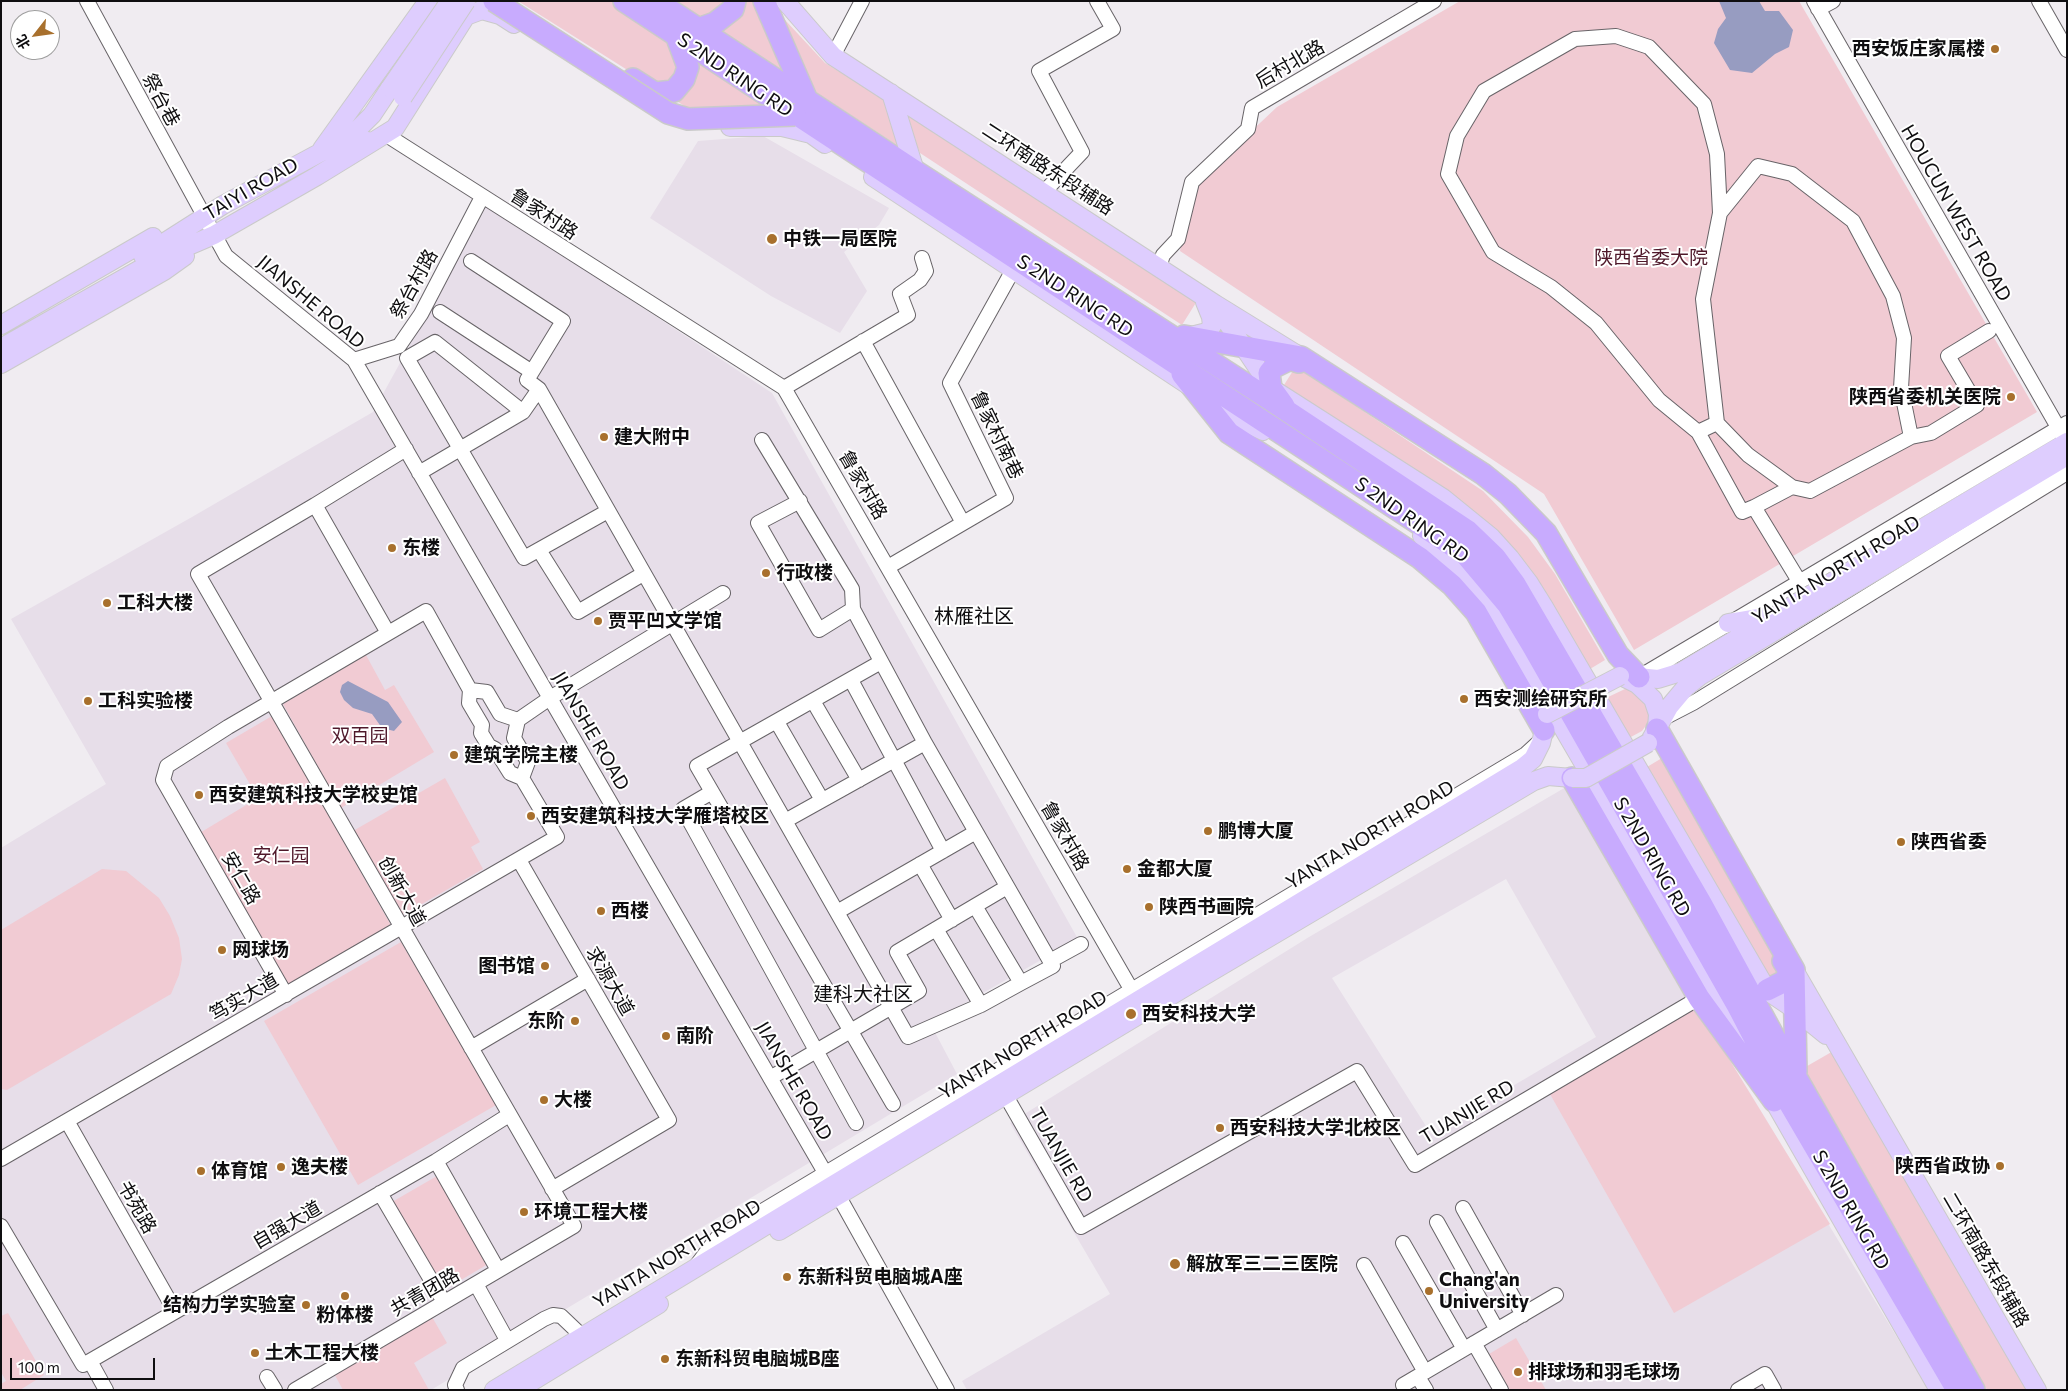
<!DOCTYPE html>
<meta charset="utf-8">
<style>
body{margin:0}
#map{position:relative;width:2068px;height:1391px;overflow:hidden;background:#f0ecf1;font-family:Commissioner,"Noto Sans SC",sans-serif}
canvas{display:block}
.frame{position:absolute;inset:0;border:2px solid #0f0e10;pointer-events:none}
.north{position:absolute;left:10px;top:10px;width:50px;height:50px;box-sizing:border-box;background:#fff;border:1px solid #9f9f9f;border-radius:50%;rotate:240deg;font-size:14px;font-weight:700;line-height:20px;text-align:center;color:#0f0e10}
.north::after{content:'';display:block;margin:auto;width:18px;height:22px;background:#a8702d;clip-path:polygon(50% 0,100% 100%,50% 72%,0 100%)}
.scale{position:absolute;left:10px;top:1358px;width:145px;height:22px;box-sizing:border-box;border:2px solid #0f0e10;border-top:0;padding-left:6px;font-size:15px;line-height:18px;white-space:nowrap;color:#0f0e10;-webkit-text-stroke:4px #fff;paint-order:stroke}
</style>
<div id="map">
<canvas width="2068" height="1391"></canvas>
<div class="frame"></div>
<div class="north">北</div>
<div class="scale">100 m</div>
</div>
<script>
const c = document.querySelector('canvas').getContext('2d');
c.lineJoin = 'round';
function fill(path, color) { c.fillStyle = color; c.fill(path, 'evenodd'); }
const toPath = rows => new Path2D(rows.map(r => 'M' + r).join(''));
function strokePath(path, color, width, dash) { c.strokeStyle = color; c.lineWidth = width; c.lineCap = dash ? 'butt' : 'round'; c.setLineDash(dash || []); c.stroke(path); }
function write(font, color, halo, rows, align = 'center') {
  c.font = font + ' Commissioner,"Noto Sans SC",sans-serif'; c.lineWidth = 4; c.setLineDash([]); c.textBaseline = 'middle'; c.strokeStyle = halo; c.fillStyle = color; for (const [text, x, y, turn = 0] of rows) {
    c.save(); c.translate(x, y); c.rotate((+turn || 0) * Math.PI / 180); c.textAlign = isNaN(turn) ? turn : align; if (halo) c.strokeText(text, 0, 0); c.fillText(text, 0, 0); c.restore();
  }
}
fill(toPath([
 [763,136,889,208,879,225,844,252,867,291,840,333,771,296,650,218,698,141],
 [487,205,772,393,1078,939,930,1023,957,1074,431,1390,1,1390,1,848,106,784,11,619,192,517,373,412],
 [1566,787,1680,989,1747,1090,1929,1390,967,1390,962,1381,1110,1294,1010,1123,1309,937],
 [1506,879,1596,1037,1431,1134,1332,978]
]), '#e7dee9');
fill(toPath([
 [518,1,753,1,784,67,762,105,755,112,694,112],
 [1460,1,1799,1,2037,412,1634,650,1544,494,1180,251,1194,185,1277,107],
 [773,7,825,63,883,98,900,147,809,88],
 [902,108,1197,301,1182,325,920,153],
 [1296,366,1483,491,1528,537,1555,574,1605,660,1590,669,1450,495,1284,385],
 [366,655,385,690,394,685,434,752,341,808,283,704],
 [1625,689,1632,690,1646,697,1650,720,1642,731,1629,738,1606,698],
 [272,716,393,929,289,990,198,834,258,798,226,743],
 [1662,758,1782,966,1781,971,1767,977,1647,767],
 [445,778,480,842,471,847,483,869,401,916,353,831],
 [102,869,126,871,159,898,170,916,179,938,182,959,179,975,171,994,7,1090,1,1089,1,930],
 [401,942,496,1105,358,1185,264,1021],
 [1693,1000,1830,1224,1674,1313,1546,1087],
 [1835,1050,2027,1390,1987,1390,1802,1069],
 [437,1176,488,1264,444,1290,392,1202],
 [428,1310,447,1343,414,1363,429,1390,343,1390,331,1368],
 [8,1313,44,1375,20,1390,1,1390,1,1384,6,1381,1,1372,1,1316],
 [1516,1338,1546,1390,1510,1390,1489,1354]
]), '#f1cbd3');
fill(toPath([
 [1719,1,1759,1,1765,11,1779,11,1793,30,1789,47,1775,54,1752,73,1730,70,1714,43,1718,29,1726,18],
 [348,681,388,702,402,722,394,731,382,728,372,714,353,708,344,700,340,692,342,685]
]), '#979cc1');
const minor = toPath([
 [87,1,226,256,354,360,838,1195,947,1390],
 [1814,1,2067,443],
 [2039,1,2067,50],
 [1818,9,1833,1],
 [833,56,862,1],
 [385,134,784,388,1142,1008],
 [1044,192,1082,152,1039,71,1113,29,1097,1],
 [1720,213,1758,166,1792,174,1853,221,1893,296,1904,338,1901,388,1911,437,1810,491,1792,487,1754,507],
 [471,261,563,321,527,380,539,389,908,1037,981,1005,1021,983,1053,966,1050,961],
 [1159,267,1163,255,1178,239,1192,182,1248,129,1252,108,1434,1],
 [440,312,532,372],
 [863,341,963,523],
 [354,360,399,346,421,314,482,197],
 [784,388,908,315,900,294,920,280,926,271,922,258],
 [523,412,435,342,407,358,524,558,608,511],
 [1717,423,1698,432,1659,400,1596,323,1551,287,1493,252,1448,174,1457,136,1484,91,1575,39,1616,36,1649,47,1704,104,1717,154,1720,213,1703,299,1717,423,1748,455,1792,487],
 [1698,432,1742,512,1754,507,1799,581],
 [1911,437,1931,433,1977,405,1948,356,1989,331],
 [762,440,852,589,853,609,925,743,1050,961,1081,944],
 [419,473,523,412,539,389],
 [800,501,758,523,819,630,853,609],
 [315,505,406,449],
 [539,550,578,612,643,574],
 [888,567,1006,498,950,383,1013,270],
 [881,662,697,766,893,1104],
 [1639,677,2067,423],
 [851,680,943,851],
 [470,690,469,703,482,725,481,733,489,746,495,749,510,773,522,778],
 [813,701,859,780],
 [1664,718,1693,703,2067,473],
 [777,722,822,800],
 [712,792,683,809,856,1123],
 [785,821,925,743],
 [519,860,669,1120,552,1189],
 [920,864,952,920],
 [975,906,1021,983],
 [837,912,976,832],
 [936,929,981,1005],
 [286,995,163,780,167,766,228,727,426,611,470,690,487,692,500,714,518,720],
 [471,1048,588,979],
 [770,1078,919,991,897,952,1007,887],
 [1006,1096,1081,1227,1357,1071,1415,1165,1699,998],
 [67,1121,175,1311],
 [1,1159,557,837,522,778,528,762,514,738,518,720,550,698,723,593],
 [436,1161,498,1270],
 [380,1193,444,1302],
 [1463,1208,1523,1315],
 [1437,1222,1497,1330],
 [1,1226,83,1365,436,1161,509,1115],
 [1403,1243,1464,1349],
 [1364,1265,1425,1372],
 [696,1266,717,1238,1526,754,1538,743],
 [476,1284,507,1340],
 [1474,1343,1501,1390],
 [90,1361,106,1390],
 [267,1377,275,1390],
 [1418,1377,1426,1390],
 [1403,1385,1556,1295],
 [295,1390,574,1226,198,574,315,505,388,633],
 [457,1390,455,1385,463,1368,544,1319,553,1315,561,1316,582,1336],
 [1738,1390,1765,1374,1774,1390]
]);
const major = toPath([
 [785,1,833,56,1215,304,1296,354],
 [891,93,915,171],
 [730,127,782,127,811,134,825,144],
 [322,149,428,1],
 [361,149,395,128,466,16,482,10,500,15,514,24],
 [873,177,1191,387],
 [143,256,223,205,351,136,372,115,390,88],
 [1215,304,1271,388,1443,498,1491,537,1510,558,1529,583,1544,607,1767,990],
 [1,325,153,237],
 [1187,337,1207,332,1212,326,1211,317,1205,302],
 [1,348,158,259,214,235,317,176,361,149,368,141],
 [1,364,164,271,185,256],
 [1206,397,1236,418,1263,431],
 [1422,536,1467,575,1493,608,1718,994,1751,1057],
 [1728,623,1763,617],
 [1627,676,1658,679,1681,672,2067,442],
 [1625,678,1637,684,1653,699,1658,714,1657,729],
 [1650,741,1669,707,1685,688,1700,676,2067,456],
 [1794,970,2037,1390],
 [1757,984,1794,1009,1826,1035],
 [1767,1089,1939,1390],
 [779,1231,1192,983,1534,781,1548,776,1572,778],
 [494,1390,1522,768,1533,759,1541,743,1547,717],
 [518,1390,659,1304]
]);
const highway = toPath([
 [624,1,1465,554,1508,605,1532,645,1737,1005,1778,1084,1957,1390],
 [656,1,915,171,1272,401,1468,531,1495,557,1515,584,1701,903,1796,1077,1974,1390],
 [764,1,807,100],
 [698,29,715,23,733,9,735,1],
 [633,79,655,93,674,91,684,79,688,67,676,35],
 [1184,336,1301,357,1483,474,1508,494,1546,533,1618,655,1639,677],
 [1182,374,1229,433,1420,558,1452,585,1476,612,1544,730],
 [1284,406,1271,388,1269,373,1274,367,1290,359,1299,362],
 [1657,729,1794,970,1796,1072],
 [1572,778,1699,998,1774,1101],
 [1767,990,1783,982,1788,976,1788,969,1783,961]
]);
strokePath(minor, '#686468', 16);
strokePath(major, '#cacaca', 20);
strokePath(highway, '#cacaca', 24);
strokePath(minor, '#fff', 14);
strokePath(major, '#decdfe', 18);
strokePath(highway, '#c8abfe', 21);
const majorBridge = toPath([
 [390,88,450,1],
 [403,97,466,1],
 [1547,714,1620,676],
 [1572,778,1586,778,1648,743]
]);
const highwayBridge = toPath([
 [494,1,668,113,688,119,795,115]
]);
strokePath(majorBridge, '#cacaca', 20, []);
strokePath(highwayBridge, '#cacaca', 24, []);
strokePath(majorBridge, '#decdfe', 18);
strokePath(highwayBridge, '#c8abfe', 21);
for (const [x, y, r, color] of [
 [1995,49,5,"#a8702d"],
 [772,239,6,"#a8702d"],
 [2011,397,5,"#a8702d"],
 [604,437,5,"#a8702d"],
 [392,548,5,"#a8702d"],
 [766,573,5,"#a8702d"],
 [107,603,5,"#a8702d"],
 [598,621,5,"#a8702d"],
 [1464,699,5,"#a8702d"],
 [88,701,5,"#a8702d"],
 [454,755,5,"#a8702d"],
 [199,795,5,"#a8702d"],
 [531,816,5,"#a8702d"],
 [1208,831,5,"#a8702d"],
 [1901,842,5,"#a8702d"],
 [1127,869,5,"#a8702d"],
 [1149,907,5,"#a8702d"],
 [601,911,5,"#a8702d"],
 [222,950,5,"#a8702d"],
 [545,966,5,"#a8702d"],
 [1131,1014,6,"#a8702d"],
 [575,1021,5,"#a8702d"],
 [666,1036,5,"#a8702d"],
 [544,1100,5,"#a8702d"],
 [1220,1128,5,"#a8702d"],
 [2000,1166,5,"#a8702d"],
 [281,1167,5,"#a8702d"],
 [201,1171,5,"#a8702d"],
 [524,1212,5,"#a8702d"],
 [1175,1264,6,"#a8702d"],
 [787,1277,5,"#a8702d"],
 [1429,1291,5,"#a8702d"],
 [345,1296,5,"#a8702d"],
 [306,1305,5,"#a8702d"],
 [255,1353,5,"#a8702d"],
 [665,1359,5,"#a8702d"],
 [1518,1372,5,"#a8702d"]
]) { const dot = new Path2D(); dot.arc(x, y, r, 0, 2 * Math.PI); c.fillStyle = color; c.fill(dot); strokePath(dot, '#fff', 2); }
write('bold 19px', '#0f0e10', '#fff', [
 ["西安饭庄家属楼",1985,49,"right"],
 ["中铁一局医院",783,239],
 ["陕西省委机关医院",2001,397,"right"],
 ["建大附中",614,437],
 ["东楼",402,548],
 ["行政楼",776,573],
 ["工科大楼",117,603],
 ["贾平凹文学馆",608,621],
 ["西安测绘研究所",1474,699],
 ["工科实验楼",98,701],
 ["建筑学院主楼",464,755],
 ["西安建筑科技大学校史馆",209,795],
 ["西安建筑科技大学雁塔校区",541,816],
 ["鹏博大厦",1218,831],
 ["陕西省委",1911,842],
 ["金都大厦",1137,869],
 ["陕西书画院",1159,907],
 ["西楼",611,911],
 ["网球场",232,950],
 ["图书馆",535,966,"right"],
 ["西安科技大学",1142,1014],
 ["东阶",565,1021,"right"],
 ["南阶",676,1036],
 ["大楼",554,1100],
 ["西安科技大学北校区",1230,1128],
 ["陕西省政协",1990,1166,"right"],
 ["逸夫楼",291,1167],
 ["体育馆",211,1171],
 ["环境工程大楼",534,1212],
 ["解放军三二三医院",1186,1264],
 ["东新科贸电脑城A座",797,1277],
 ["Chang'an",1439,1280],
 ["University",1439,1302],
 ["结构力学实验室",296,1305,"right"],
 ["粉体楼",345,1315,"center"],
 ["土木工程大楼",265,1353],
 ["东新科贸电脑城B座",675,1359],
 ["排球场和羽毛球场",1528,1372]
], 'left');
write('19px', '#0f0e10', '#fff', [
 ["后村北路",1290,64,-30],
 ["S 2ND RING RD",735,75,34],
 ["祭台巷",161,100,62],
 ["二环南路东段辅路",1048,169,33],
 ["TAIYI ROAD",251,189,-30],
 ["HOUCUN WEST ROAD",1956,213,60],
 ["鲁家村路",544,214,33],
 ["祭台村路",414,284,-61],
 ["S 2ND RING RD",1075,296,33],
 ["JIANSHE ROAD",311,302,40],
 ["鲁家村南巷",997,435,64],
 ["鲁家村路",863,485,60],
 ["S 2ND RING RD",1412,520,35],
 ["YANTA NORTH ROAD",1836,570,-31],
 ["JIANSHE ROAD",591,731,60],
 ["YANTA NORTH ROAD",1370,835,-31],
 ["鲁家村路",1065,836,60],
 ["S 2ND RING RD",1652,857,60],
 ["安仁路",241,878,60],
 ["创新大道",402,891,61],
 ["求源大道",610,981,60],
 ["笃实大道",244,997,-30],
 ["YANTA NORTH ROAD",1023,1045,-31],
 ["JIANSHE ROAD",794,1081,60],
 ["TUANJIE RD",1467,1112,-31],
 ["TUANJIE RD",1061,1155,60],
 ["书苑路",137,1207,60],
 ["S 2ND RING RD",1851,1210,60],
 ["自强大道",287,1225,-30],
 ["YANTA NORTH ROAD",677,1254,-31],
 ["二环南路东段辅路",1986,1260,60],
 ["共青团路",425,1292,-30]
]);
write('19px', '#4f182a', '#fff', [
 ["陕西省委大院",1651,258],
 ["双百园",360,736],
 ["安仁园",281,856]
]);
write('20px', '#0f0e10', '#fff', [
 ["林雁社区",974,616],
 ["建科大社区",863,994]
]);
</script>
